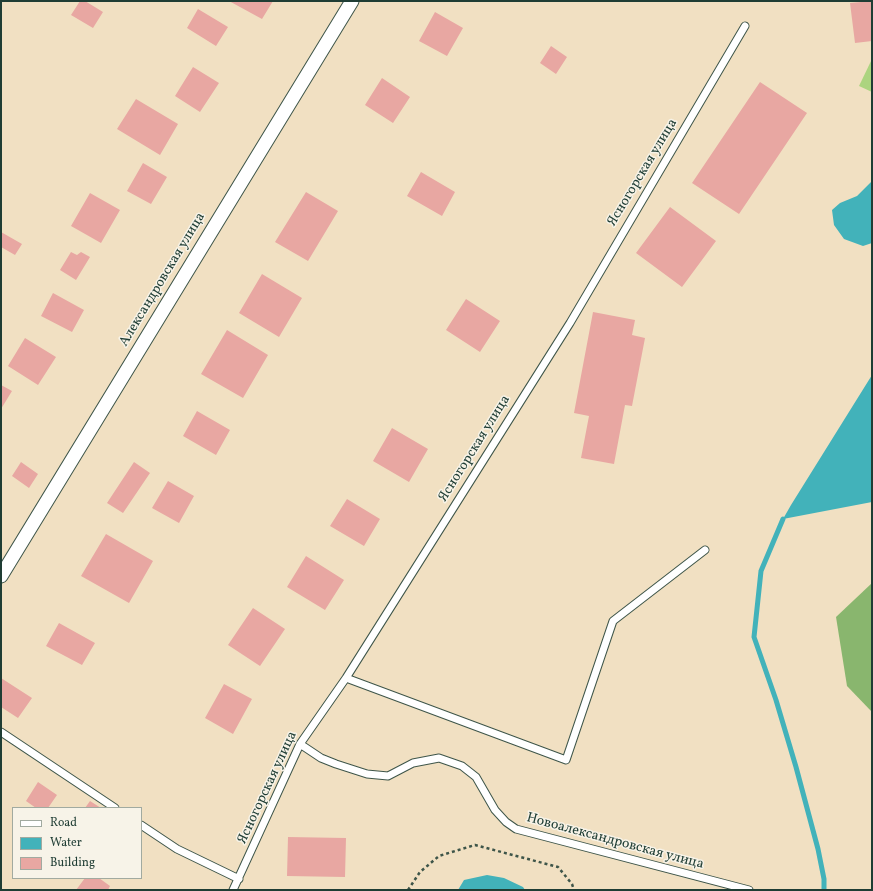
<!DOCTYPE html>
<meta charset="utf-8">
<style>
body{margin:0}
#map{position:relative;width:873px;height:891px;overflow:hidden;background:#f1e0c2;font-family:Vollkorn,serif}
canvas{display:block}
.frame{position:absolute;inset:0;border:2px solid #1f3d34;pointer-events:none}
.legend{position:absolute;left:12px;top:807px;width:130px;height:72px;box-sizing:border-box;background:#f7f3e8;border:1px solid #a1aaa0;margin:0;padding:5px 7px;list-style:none;font-size:12px;color:#1f3d34}
.legend li{display:flex;align-items:center;gap:8px;height:20px}
.legend b{width:20px;border:1px solid #a1aaa0}
</style>
<div id="map">
<canvas width="873" height="891"></canvas>
<div class="frame"></div>
<ul class="legend">
<li><b style="height:5px;background:#fff"></b>Road</li>
<li><b style="height:11px;background:#42b2ba"></b>Water</li>
<li><b style="height:11px;background:#e8a7a2"></b>Building</li>
</ul>
</div>
<script>
const c = document.querySelector('canvas').getContext('2d');
c.lineJoin = 'round';
function fill(path, color) { c.fillStyle = color; c.fill(path, 'evenodd'); }
const toPath = rows => new Path2D(rows.map(r => 'M' + r).join(''));
function strokePath(path, color, width, dash) { c.strokeStyle = color; c.lineWidth = width; c.lineCap = dash ? 'butt' : 'round'; c.setLineDash(dash || []); c.stroke(path); }
function write(font, color, halo, rows, align = 'center') {
  c.font = font + ' Vollkorn,serif'; c.lineWidth = 3; c.setLineDash([]); c.textBaseline = 'middle'; c.strokeStyle = halo; c.fillStyle = color; for (const [text, x, y, turn = 0] of rows) {
    c.save(); c.translate(x, y); c.rotate((+turn || 0) * Math.PI / 180); c.textAlign = isNaN(turn) ? turn : align; if (halo) c.strokeText(text, 0, 0); c.fillText(text, 0, 0); c.restore();
  }
}
fill(toPath([
 [872,59,872,92,859,86]
]), '#acd47f');
fill(toPath([
 [872,583,872,712,847,686,836,617]
]), '#89b66e');
fill(toPath([
 [872,181,872,243,863,246,844,239,834,225,832,210,840,203,857,196],
 [872,375,872,502,783,519,791,505],
 [487,875,504,878,523,887,525,890,458,890,464,880]
]), '#42b2ba');
strokePath(toPath([
 [783,519,761,571,754,637,776,700,796,767,818,849,824,879,824,890]
]), '#42b2ba', 5);
fill(toPath([
 [80,1,85,1,103,12,93,28,71,15],
 [229,1,273,1,262,19],
 [872,1,872,41,855,43,850,3],
 [198,9,228,27,216,46,187,28],
 [435,12,463,28,447,56,419,41],
 [551,46,567,57,556,74,540,63],
 [193,67,219,83,200,112,175,96],
 [382,78,410,97,393,123,365,105],
 [760,82,807,113,739,214,692,183],
 [136,99,178,124,160,155,117,129],
 [143,163,167,177,151,204,127,191],
 [421,172,455,192,442,216,407,196],
 [306,192,338,211,308,261,275,242],
 [90,193,120,210,101,243,71,226],
 [670,207,716,241,682,287,636,253],
 [1,232,22,244,15,255,1,247],
 [71,252,77,255,81,252,90,257,76,280,60,270],
 [262,274,302,298,279,337,239,313],
 [53,293,84,310,72,332,41,316],
 [466,299,500,321,480,352,446,330],
 [593,312,635,320,632,335,645,338,632,406,625,405,614,464,581,458,589,416,574,413],
 [227,330,268,355,243,398,201,374],
 [25,338,56,357,38,385,8,366],
 [1,385,12,391,1,409],
 [197,411,230,430,216,455,183,436],
 [392,428,428,449,409,482,373,461],
 [21,462,38,474,29,488,12,476],
 [134,462,150,473,123,513,107,503],
 [168,481,194,496,179,523,152,508],
 [347,499,380,519,364,546,330,526],
 [106,534,153,561,129,603,81,576],
 [306,556,344,580,325,610,287,587],
 [253,608,285,629,260,666,228,645],
 [59,623,95,643,82,665,46,646],
 [1,678,32,698,18,718,1,707],
 [224,684,252,699,233,734,205,718],
 [38,782,57,795,48,808,36,808,26,801],
 [90,801,101,808,85,808],
 [288,837,346,838,345,877,287,876],
 [85,878,99,878,110,886,108,890,76,890]
]), '#e8a7a2');
const service = toPath([
 [346,678,566,760,613,621,705,550],
 [1,732,115,808],
 [300,744,321,758,336,764,367,774,388,776,413,763,439,758,462,766,476,777,495,810,506,822,516,829,749,890],
 [141,825,177,849,239,879],
 [233,890,300,744,346,678,570,323,745,26]
]);
const minor = toPath([
 [1,576,352,1]
]);
strokePath(service, '#3e5549', 9);
strokePath(minor, '#3e5549', 15);
strokePath(toPath([
 [408,890,420,872,439,856,475,845,558,867,572,884,574,890]
]), '#3e5549', 2.5, [3, 3]);
strokePath(service, '#fff', 7);
strokePath(minor, '#fff', 13);
write('14px', '#1f3d34', '#f7f3e8', [
 ["Ясногорская улица",643,173,-59],
 ["Александровская улица",163,280,-59],
 ["Ясногорская улица",475,449,-58],
 ["Ясногорская улица",268,788,-65],
 ["Новоалександровская улица",615,842,15]
]);
</script>
